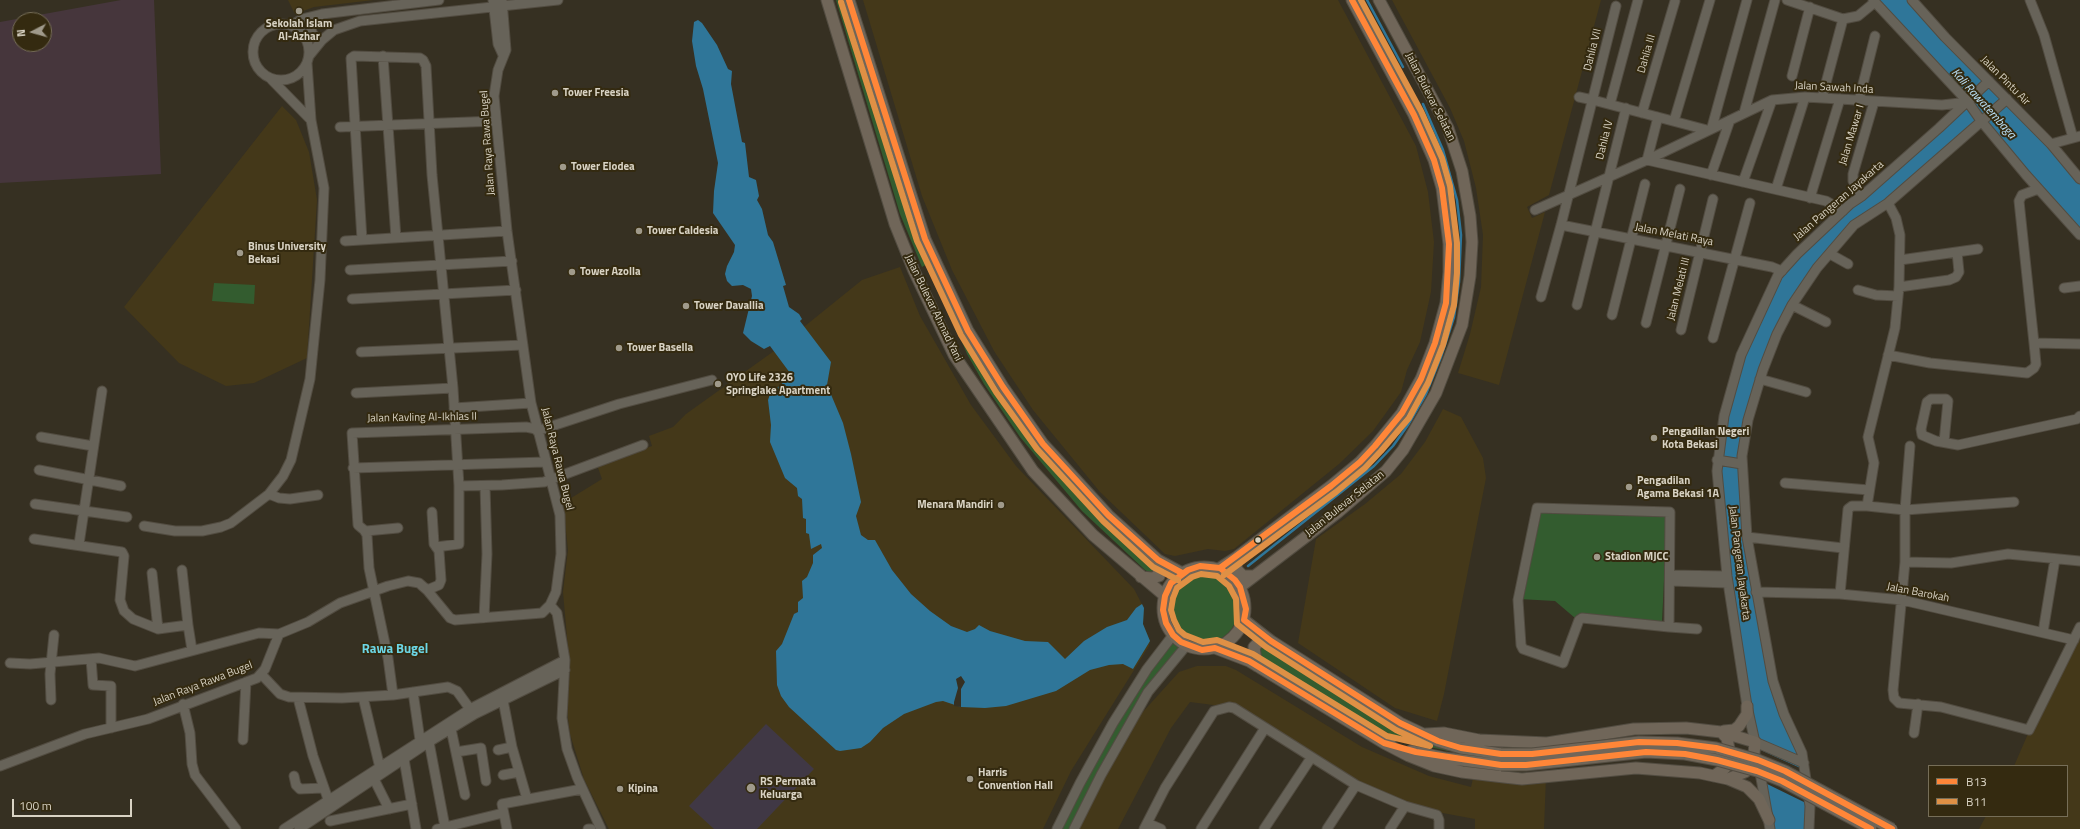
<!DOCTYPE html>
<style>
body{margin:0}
#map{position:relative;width:2080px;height:829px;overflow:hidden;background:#363022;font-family:"Titillium Web",sans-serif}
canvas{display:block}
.legend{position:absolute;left:1928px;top:765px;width:140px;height:52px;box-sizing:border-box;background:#342a10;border:1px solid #766e58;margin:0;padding:5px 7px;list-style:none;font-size:12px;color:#d9d3c4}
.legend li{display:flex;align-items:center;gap:8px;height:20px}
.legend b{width:20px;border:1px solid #766e58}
.north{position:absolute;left:12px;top:12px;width:40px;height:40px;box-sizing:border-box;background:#342a10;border:1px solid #766e58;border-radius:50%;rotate:264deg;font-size:11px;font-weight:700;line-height:16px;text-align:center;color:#d9d3c4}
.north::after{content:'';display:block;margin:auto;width:14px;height:18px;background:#a09a8b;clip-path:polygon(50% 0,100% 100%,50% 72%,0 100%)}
.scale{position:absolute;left:12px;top:799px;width:120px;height:18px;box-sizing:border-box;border:2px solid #d9d3c4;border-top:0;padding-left:5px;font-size:12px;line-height:14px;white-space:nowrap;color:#d9d3c4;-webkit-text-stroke:3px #342a10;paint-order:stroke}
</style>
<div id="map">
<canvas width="2080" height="829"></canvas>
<ul class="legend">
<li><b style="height:5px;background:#ff8638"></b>B13</li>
<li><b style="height:5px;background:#df9045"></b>B11</li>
</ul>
<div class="north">N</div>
<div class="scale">100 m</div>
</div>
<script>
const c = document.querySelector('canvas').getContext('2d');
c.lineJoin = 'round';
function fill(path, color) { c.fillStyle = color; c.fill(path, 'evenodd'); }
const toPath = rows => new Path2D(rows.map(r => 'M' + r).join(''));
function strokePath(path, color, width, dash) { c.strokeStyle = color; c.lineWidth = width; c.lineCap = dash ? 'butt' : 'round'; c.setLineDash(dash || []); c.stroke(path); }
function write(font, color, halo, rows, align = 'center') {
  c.font = font + ' "Titillium Web",sans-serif'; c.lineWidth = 4; c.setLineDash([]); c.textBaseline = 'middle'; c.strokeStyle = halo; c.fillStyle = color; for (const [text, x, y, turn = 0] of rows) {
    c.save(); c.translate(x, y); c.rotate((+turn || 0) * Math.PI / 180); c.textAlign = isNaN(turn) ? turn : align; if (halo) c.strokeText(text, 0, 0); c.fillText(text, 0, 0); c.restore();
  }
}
fill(toPath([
 [288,0,374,0,314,7,295,14],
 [863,0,1338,0,1416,146,1428,192,1434,242,1431,292,1420,342,1407,370,1401,392,1373,431,1339,464,1234,549,1225,551,1208,549,1175,556,1165,554,1100,492,1033,410,994,351,952,270,922,196],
 [1392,0,1601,0,1549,195,1527,207,1532,218,1545,212,1499,385,1458,373,1470,334,1481,287,1483,235,1476,188,1464,141,1450,108],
 [282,106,296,120,309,152,317,200,307,358,254,383,226,386,179,363,124,307],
 [900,267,920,316,971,405,1016,466,1134,589,1144,608,1143,624,1150,641,1149,646,1071,771,1043,829,609,829,584,779,570,734,567,710,570,670,563,592,568,550,563,503,602,479,597,465,652,446,649,436,673,427,686,414,774,351,862,280],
 [1443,409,1461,417,1483,458,1486,478,1444,694,1437,721,1395,708,1298,643,1316,539,1365,504,1401,474,1425,442],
 [2080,623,2080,829,1979,829,1986,816,2067,816,2067,766,2014,766,2051,681],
 [1197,666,1226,666,1236,670,1362,747,1429,776,1471,787,1474,774,1546,777,1544,829,1475,829,1475,819,1405,806,1356,785,1229,707,1190,702,1171,728,1118,829,1076,829,1132,724,1179,672]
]), '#443819');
fill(toPath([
 [121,0,154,0,161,174,0,183,0,22],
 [20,20,44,20,44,44,20,44]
]), '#46363c');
fill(toPath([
 [766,724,814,769,757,829,714,829,689,806]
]), '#403845');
fill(toPath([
 [836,0,844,0,891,159,908,211,929,263,922,267,900,214],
 [214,283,255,285,254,304,212,301],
 [958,324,992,382,1027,433,1090,507,1156,564,1157,569,1152,574,1145,570,1082,511,1020,437,984,384,967,354,956,327],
 [1538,509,1667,516,1662,623,1575,618,1555,601,1519,599],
 '1170 609a34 34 0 1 1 68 0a34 34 0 1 1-68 0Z',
 [1173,635,1186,646,1161,673,1074,829,1057,829,1080,783],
 [1267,645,1404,732,1448,748,1448,751,1421,745,1390,734,1354,715,1258,656,1258,647]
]), '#335c2f');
fill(toPath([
 [1873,0,1912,0,2080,179,2080,235,1982,122,1861,220,1792,305,1748,420,1744,504,1769,660,1802,753,1809,829,1770,829,1747,706,1717,471,1734,375,1778,275,1967,102],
 [698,20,702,23,717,45,728,69,732,71,731,84,742,142,745,143,749,177,756,180,759,196,757,200,762,209,768,235,773,242,786,285,783,286,789,307,799,314,802,319,800,321,831,362,827,385,843,423,851,454,861,502,856,516,861,535,868,540,875,540,892,570,911,594,930,611,951,626,967,632,975,629,979,625,990,631,1025,641,1048,642,1065,659,1084,641,1107,627,1127,620,1136,608,1142,604,1144,608,1143,624,1150,641,1133,669,1123,664,1109,665,1090,670,1056,691,1006,706,985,708,961,707,943,701,936,702,904,714,883,728,870,742,861,748,840,751,836,750,789,707,781,696,777,685,776,651,782,644,794,614,798,612,798,602,803,598,802,581,807,577,813,563,813,555,822,548,821,544,811,549,809,534,806,533,806,519,803,518,802,499,798,496,797,488,785,478,770,442,771,425,768,400,770,394,785,381,790,373,770,346,764,349,751,341,743,333,752,296,751,289,743,285,732,286,727,281,725,274,727,266,734,252,735,245,713,213,714,191,718,163,703,89,696,66,692,41,694,22]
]), '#2f7699');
fill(toPath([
 [961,676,965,682,961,689,961,707,954,706,954,702,958,688,956,679],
 [1754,747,1807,771,1812,806,1761,781]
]), '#363022');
strokePath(toPath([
 [1367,0,1403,67],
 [1248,566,1374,466,1393,446,1408,425,1426,394,1441,357,1454,317,1459,282,1461,235,1457,200,1443,150,1423,104]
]), '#2f7699', 2.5);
const minor = toPath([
 [493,0,498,44,503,55],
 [1787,0,1843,19,1858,16,1875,2],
 [1873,0,1968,102,1982,122,2026,175,2080,235],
 [1912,0,1945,37,2051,144,2080,179],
 [2030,0,2044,35,2073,138],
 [322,14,313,22,311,31,315,37,322,40],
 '253 52a28 28 0 1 1 56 0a28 28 0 1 1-56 0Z',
 [292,25,302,19,322,14,439,0],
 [309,56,322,40,334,30,360,21,558,0],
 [383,56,396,238],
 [1792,76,1810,7],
 [270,78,311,120,307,63],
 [1579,97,1593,100],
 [1822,98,1843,19],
 [1593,100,1707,130],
 [1859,100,1875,36],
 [1610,104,1638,0],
 [1642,113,1675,1],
 [1744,113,1775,0],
 [1658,117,1647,160,1826,201,1843,211],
 [1674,121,1710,0],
 [340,127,496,121],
 [1712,127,1747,0],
 [2051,144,2080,136],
 [1711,175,1730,120],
 [1743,182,1772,100],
 [1776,189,1805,97],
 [1862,196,1853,181,1853,174,1874,102],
 [1810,198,1840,99],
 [1888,203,1896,218,1900,235,1899,287,1895,328,1868,437,1874,463,1867,506,1905,510,1905,562,1893,690,1894,698,1899,703,1941,707,2029,730,2080,627],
 [1535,210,1647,160,1772,100,1805,97,1942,105,1968,102],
 [1561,225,1772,267,1782,271],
 [362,240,351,58,354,56,420,58,423,60,426,66,432,175,453,388,459,486,459,544,436,547],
 [345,241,507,231],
 [1830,254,1848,264],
 [1900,260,1978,249],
 [350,270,512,261],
 [1899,287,1949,280,1956,277,1959,272,1957,252],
 [2064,288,2080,286],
 [1858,290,1876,295,1898,296],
 [1541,297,1561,225,1616,6],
 [352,299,516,290],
 [1577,305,1626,108],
 [1792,305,1826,322],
 [1612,315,1645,184],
 [1646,323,1680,189],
 [1681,330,1713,199],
 [1713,338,1750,203],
 [2034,343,2080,344],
 [361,352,523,345],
 [1888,355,1930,363,2027,373,2034,368,2036,364,2034,343,2019,201,2022,195,2038,189],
 [1760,379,1806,392],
 [356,393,453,388],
 [454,408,531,403],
 [537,431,619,404,712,380],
 [41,437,93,446],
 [1944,442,1948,401,1946,399,1931,399,1927,402,1921,429,1922,435,1936,441,1958,445,2077,419,2080,416],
 [1910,446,1905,510,2014,502],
 [1717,460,1742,464],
 [353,468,545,462],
 [39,470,121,486],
 [1785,483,1869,490],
 [459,486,502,485,544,482,643,445],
 [269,494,279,498,290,499,318,495],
 [35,504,127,517],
 [144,526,175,531,202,531,221,527,231,523,269,494,283,476,291,460,310,379,320,280,324,188,311,120],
 [366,531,398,528],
 [1747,537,1843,548],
 [34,539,122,552,124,556,120,600,124,611,133,619,158,629,188,625,192,650],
 [79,544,102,391],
 [1905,562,1951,563,2008,554,2080,561],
 [182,570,188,625],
 [152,573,158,629],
 [1670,575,1727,576],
 [1670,581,1728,583],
 [427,590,439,585,441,580,439,551,434,544,432,512],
 [1756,592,1840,594,1902,600,2074,640],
 [1840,594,1848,509,1852,506,1867,506],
 [550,605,557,613,565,660,562,718,567,749,577,777,601,829],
 [484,618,487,554,485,486],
 [1669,627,1670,512,1537,508,1518,600,1521,645,1523,649,1563,663,1579,620,1582,618,1669,627,1697,629],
 [2043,632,2055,559],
 [91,659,93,685,111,686,111,728],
 [10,663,30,664,99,658,135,666,259,633,279,634],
 [262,675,280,694,289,697,342,698,393,695,448,687,457,691,470,709],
 [413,692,420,740],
 [393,695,388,658,369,568,367,535,364,530,358,525,352,433,526,427,536,429],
 [363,697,380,768],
 [298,698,313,756,329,802],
 [51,700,50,674,54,635],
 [503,700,512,747,527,799],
 [183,704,190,733,192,764,195,775,236,829],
 [448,725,451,729,465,795],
 [1914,733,1918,704],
 [243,740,246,682],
 [429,742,445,827],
 [1755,742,1804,763],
 [1756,747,1747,706,1727,576,1717,471,1724,416,1741,355,1778,275,1797,254,1850,204,1862,196,1939,128,1989,81],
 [498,750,512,747],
 [456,752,481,748,486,781],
 [404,759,416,829],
 [0,766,85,734,148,719,257,678,265,669,279,634,308,622,340,603,388,586,408,581,419,583,427,590,450,618,455,620,542,613,550,605,556,592,561,554,560,515,531,403,507,231,494,96,498,70,506,50,502,0],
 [1759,767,1770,829],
 [503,775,519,772],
 [294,776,296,785,300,789,323,788],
 [374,779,389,809],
 [330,821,412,804],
 [1147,823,1161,829],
 [284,829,470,709,565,660],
 [299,829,429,742,475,714,565,670],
 [437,829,503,813],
 [507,829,502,804,582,789],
 [588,829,591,829],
 [1057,829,1080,783,1113,723,1147,669,1173,635],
 [1074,829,1101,775,1148,692,1186,646],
 [1144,829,1165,788,1214,711,1229,707,1234,708,1356,785,1405,806,1437,815,1439,820,1439,829],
 [1201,829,1265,728],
 [1264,829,1311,758],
 [1327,829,1356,785],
 [1390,829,1405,806],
 [1809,829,1810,806,1802,753,1784,714,1773,681,1747,537,1742,456,1748,420,1763,370,1777,334,1792,305,1817,268,1854,225,1888,203,2007,99]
]);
const major = toPath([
 [827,0,895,224,914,271,954,355,1033,471,1093,535,1165,596],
 [849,0,925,239,968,331,1003,387,1043,444,1056,458,1108,515,1158,560,1182,573],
 [1237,557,1236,569,1243,576,1254,576],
 '1163 608a41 41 0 1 1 82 0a41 41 0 1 1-82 0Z',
 [1220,568,1237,557,1331,486,1360,462,1375,446,1402,413,1421,379,1435,343,1446,303,1449,272,1449,244,1442,188,1434,160,1414,115,1352,0],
 [1141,577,1152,578,1159,576,1158,560],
 [1240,587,1337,513,1386,471,1403,450,1436,393,1462,325,1470,276,1472,242,1470,216,1462,171,1448,128,1379,0],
 [1244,620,1271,641,1400,723,1438,741,1461,748,1501,754],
 [1215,648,1249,661,1384,743,1391,745],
 [1257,666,1254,647,1259,642,1271,641],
 [1724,731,1734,730,1739,726,1747,714,1747,706],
 [1426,734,1444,733,1479,740,1547,743,1634,729,1686,728,1721,732,1755,742,1754,754,1750,766,1745,772,1728,779],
 [1384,743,1409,756,1434,766,1462,772,1504,777,1522,779,1636,768,1700,773,1728,779,1747,787,1759,799,1769,820],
 [1411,751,1445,758,1501,765],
 [1714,776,1725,768,1729,762,1730,755,1727,738,1721,732]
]);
strokePath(minor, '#524c41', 11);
strokePath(major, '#524c41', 13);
strokePath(minor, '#676359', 9);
strokePath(major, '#706659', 11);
const majorBridge = toPath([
 [1501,754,1532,754,1639,742,1677,743,1716,748,1758,760,1785,771,1892,829],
 [1501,765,1526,765,1646,752,1685,754,1717,760,1757,771,1782,781,1871,829]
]);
strokePath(majorBridge, '#524c41', 13, []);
strokePath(majorBridge, '#706659', 11);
strokePath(toPath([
 [849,0,925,239,968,331,1003,387,1043,444,1108,515,1158,560,1182,573],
 [1220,568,1331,486,1360,462,1375,446,1402,413,1421,379,1435,343,1446,303,1449,244,1442,188,1434,160,1414,115,1352,0],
 [1871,829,1782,781,1757,771,1717,760,1685,754,1646,752,1526,765,1501,765,1416,752,1384,743,1249,661,1215,648,1202,650,1181,642,1173,635,1166,623,1163,610,1165,596,1171,583,1188,570,1200,566,1220,568,1235,580,1240,587,1246,609,1244,620,1271,641,1400,723,1438,741,1461,748,1501,754,1532,754,1639,742,1677,743,1716,748,1758,760,1785,771,1892,829]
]), '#ff8638', 6);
strokePath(toPath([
 [841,2,917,241,961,335,996,392,1037,449,1103,521,1153,567,1178,580],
 [1201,574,1217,576,1229,586,1236,599,1237,624,1266,647,1396,730,1430,746,1387,736,1253,654,1217,640,1203,642,1185,635,1179,630,1174,620,1171,610,1173,598,1177,588,1192,577,1201,574],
 [1224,575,1336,492,1365,468,1381,451,1409,418,1428,383,1443,345,1454,305,1457,273,1457,243,1450,186,1442,158,1421,111,1361,0]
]), '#df9045', 6);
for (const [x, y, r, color] of [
 [299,11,4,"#a09a8b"],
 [555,93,4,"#a09a8b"],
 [563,167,4,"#a09a8b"],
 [639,231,4,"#a09a8b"],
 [240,253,4,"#a09a8b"],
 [572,272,4,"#a09a8b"],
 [686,306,4,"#a09a8b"],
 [619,348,4,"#a09a8b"],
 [718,384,4,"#a09a8b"],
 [1654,438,4,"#a09a8b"],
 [1629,487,4,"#a09a8b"],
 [1001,505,4,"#a09a8b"],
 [1258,540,3.5,"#d9d3c4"],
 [1597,557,4,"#a09a8b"],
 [970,779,4,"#a09a8b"],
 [751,788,5,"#a09a8b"],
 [620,789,4,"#a09a8b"]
]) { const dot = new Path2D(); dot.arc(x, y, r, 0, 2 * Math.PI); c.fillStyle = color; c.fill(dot); strokePath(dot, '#342a10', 1.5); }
write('bold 11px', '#d9d3c4', '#342a10', [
 ["Sekolah Islam",299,24,"center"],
 ["Al-Azhar",299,37,"center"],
 ["Tower Freesia",563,93],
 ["Tower Elodea",571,167],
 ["Tower Caldesia",647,231],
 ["Binus University",248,247],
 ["Bekasi",248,260],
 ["Tower Azolla",580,272],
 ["Tower Davallia",694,306],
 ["Tower Basella",627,348],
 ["OYO Life 2326",726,378],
 ["Springlake Apartment",726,391],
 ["Pengadilan Negeri",1662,432],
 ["Kota Bekasi",1662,445],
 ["Pengadilan",1637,481],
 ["Agama Bekasi 1A",1637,494],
 ["Menara Mandiri",993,505,"right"],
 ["Stadion MJCC",1605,557],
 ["Harris",978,773],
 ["Convention Hall",978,786],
 ["RS Permata",760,782],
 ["Keluarga",760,795],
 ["Kipina",628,789]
], 'left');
write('11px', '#d9d3c4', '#342a10', [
 ["Dahlia VII",1593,50,-76],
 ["Dahlia III",1647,54,-74],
 ["Jalan Pintu Air",2005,81,45],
 ["Jalan Sawah Inda",1834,88,3],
 ["Jalan Bulevar Selatan",1430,97,63],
 ["Jalan Mawar I",1852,135,-73],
 ["Dahlia lV",1605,140,-76],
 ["Jalan Raya Rawa Bugel",488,143,-94],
 ["Jalan Pangeran Jayakarta",1839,201,-41],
 ["Jalan Melati Raya",1674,235,11],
 ["Jalan Melati III",1679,289,-76],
 ["Jalan Bulevar Ahmad Yani",933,308,64],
 ["Jalan Kavling Al-Ikhlas II",422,418,-1],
 ["Jalan Raya Rawa Bugel",557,459,76],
 ["Jalan Bulevar Selatan",1345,504,-39],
 ["Jalan Pangeran Jayakarta",1739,563,83],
 ["Jalan Barokah",1918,593,11],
 ["Jalan Raya Rawa Bugel",203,684,-21]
]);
write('italic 12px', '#bce3fa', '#342a10', [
 ["Kali Rawatembaga",1983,104,48]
]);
write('bold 13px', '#6cd6e5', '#342a10', [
 ["Rawa Bugel",395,650]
]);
</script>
